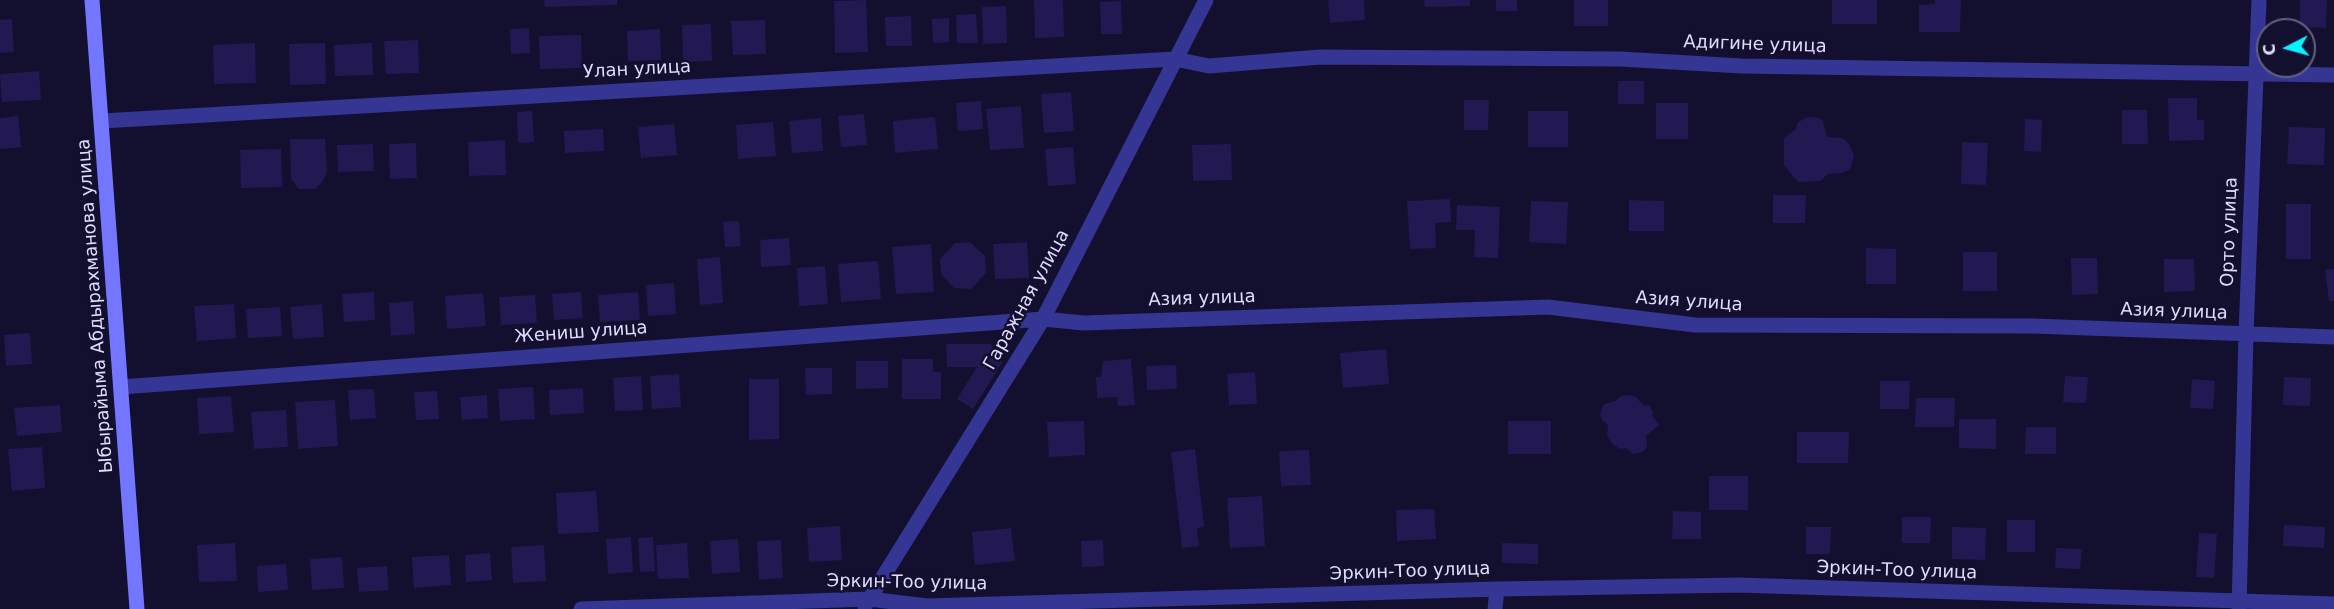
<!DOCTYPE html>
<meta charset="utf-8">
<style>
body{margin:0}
#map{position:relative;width:2334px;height:609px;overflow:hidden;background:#130f2f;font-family:"DejaVu Sans",sans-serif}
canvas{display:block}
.north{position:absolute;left:2256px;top:18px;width:60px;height:60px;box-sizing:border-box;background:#130f2f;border:2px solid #656182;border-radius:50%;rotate:264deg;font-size:16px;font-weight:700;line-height:24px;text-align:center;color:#dfdcff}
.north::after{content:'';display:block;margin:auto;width:21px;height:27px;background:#08f1ff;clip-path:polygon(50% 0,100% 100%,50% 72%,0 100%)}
</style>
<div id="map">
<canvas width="2334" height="609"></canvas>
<div class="north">С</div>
</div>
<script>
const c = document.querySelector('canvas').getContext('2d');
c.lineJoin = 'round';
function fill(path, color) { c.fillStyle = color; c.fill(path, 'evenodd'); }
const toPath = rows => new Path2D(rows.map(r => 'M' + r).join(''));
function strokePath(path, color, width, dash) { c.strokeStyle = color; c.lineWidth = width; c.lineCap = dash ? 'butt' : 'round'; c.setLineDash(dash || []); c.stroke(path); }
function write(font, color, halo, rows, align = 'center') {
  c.font = font + ' "DejaVu Sans",sans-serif'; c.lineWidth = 5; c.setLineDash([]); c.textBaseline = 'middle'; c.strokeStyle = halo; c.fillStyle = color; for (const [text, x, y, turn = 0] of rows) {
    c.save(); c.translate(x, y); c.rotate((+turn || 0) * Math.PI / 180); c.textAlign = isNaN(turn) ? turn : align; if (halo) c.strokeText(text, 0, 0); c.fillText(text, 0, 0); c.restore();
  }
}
fill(toPath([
 [544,0,617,0,617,5,545,7],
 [866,0,868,52,835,53,834,1],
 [1034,0,1063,0,1064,37,1035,38],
 [1328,0,1364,0,1365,20,1330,23],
 [1424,0,1470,0,1470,6,1425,7],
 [1496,0,1517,0,1517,11,1496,11],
 [1574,0,1608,0,1608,26,1574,26],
 [1832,0,1877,0,1877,24,1832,24],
 [1935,0,1961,0,1960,32,1919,32,1919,5,1935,4],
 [2300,0,2327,0,2326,28,2300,27],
 [1121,1,1122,34,1101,34,1100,2],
 [1006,6,1007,43,983,44,982,7],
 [976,14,978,43,957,43,956,15],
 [911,16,912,46,886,46,885,17],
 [949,18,949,42,933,43,932,19],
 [12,19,14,52,0,53,0,20],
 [765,20,766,54,733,55,731,21],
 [711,24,712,61,683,62,682,25],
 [529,28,530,53,511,54,510,29],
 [660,29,661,60,628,61,627,31],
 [581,35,582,68,540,69,539,36],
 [418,40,419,73,386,74,384,41],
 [255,43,256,83,214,84,213,45],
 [325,43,326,84,290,85,289,44],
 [372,43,373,75,335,76,334,45],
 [39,71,41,100,2,102,0,74],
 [1618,81,1644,81,1644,104,1618,104],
 [1071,92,1074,131,1044,133,1041,94],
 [2168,98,2197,98,2197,120,2204,120,2204,140,2169,141],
 [1464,100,1489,100,1488,130,1464,130],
 [981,101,983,129,958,131,956,103],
 [1656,103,1688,103,1688,139,1656,139],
 [1021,106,1024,148,990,150,986,109],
 [2122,110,2147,110,2148,144,2122,144],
 [532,111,534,142,518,143,517,112],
 [1528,111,1568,111,1568,147,1528,147],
 [864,114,867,145,841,147,838,116],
 [18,116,21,147,0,149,0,118],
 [935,117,938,149,895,153,893,121],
 [1807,117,1819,118,1823,121,1827,137,1843,138,1850,145,1854,156,1850,169,1842,173,1828,174,1820,181,1798,182,1784,165,1784,138,1796,129,1797,123],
 [821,118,823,151,792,153,789,121],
 [2025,119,2042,120,2041,152,2024,151],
 [773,122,776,156,738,159,736,125],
 [674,124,677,155,641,158,638,127],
 [2289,127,2325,128,2324,165,2287,164],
 [603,129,604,151,565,153,564,131],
 [290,139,325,139,327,172,323,181,315,189,299,189,291,179],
 [505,140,506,175,469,176,468,142],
 [1962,142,1988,143,1986,185,1961,184],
 [416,143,417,178,390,179,389,144],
 [373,144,374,171,338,172,337,145],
 [1231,144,1232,180,1193,181,1192,145],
 [1073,147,1076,184,1048,186,1045,149],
 [281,149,282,187,241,188,240,150],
 [1773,195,1806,195,1805,223,1773,223],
 [1450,199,1451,222,1435,223,1436,248,1410,249,1407,201],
 [1629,200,1664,201,1664,231,1629,231],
 [1531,201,1568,202,1566,244,1529,242],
 [2286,204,2311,204,2311,259,2286,259],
 [1457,205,1500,207,1498,258,1474,257,1475,230,1456,230],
 [739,221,741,246,725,247,723,222],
 [789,238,791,265,761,267,760,240],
 [970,242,985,256,986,273,971,289,954,288,941,274,940,259,955,243],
 [1027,242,1029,278,995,279,993,244],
 [931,244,934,292,896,294,892,247],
 [1866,248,1896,249,1896,284,1866,284],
 [1963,252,1997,252,1997,291,1963,291],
 [720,257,723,303,700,305,697,259],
 [2071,258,2097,258,2098,294,2072,295],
 [2164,259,2194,259,2195,291,2164,292],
 [878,261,881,299,841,302,838,264],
 [825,266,828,304,799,306,797,268],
 [2334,269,2334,301,2329,301,2325,270],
 [674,283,676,314,648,316,646,285],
 [374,292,375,320,344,322,342,294],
 [581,292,583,318,554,320,552,294],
 [638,292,640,320,600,322,598,295],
 [483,293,486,326,447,329,445,296],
 [535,295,537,323,501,325,499,297],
 [413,301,415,334,391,336,389,303],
 [234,304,236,338,197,341,194,306],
 [322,304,324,337,293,339,290,307],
 [280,307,282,336,248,338,246,309],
 [30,333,32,364,6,366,4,335],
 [946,344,991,344,1002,363,973,409,957,399,977,367,947,367],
 [1386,349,1389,384,1343,388,1340,353],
 [902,359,933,359,933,372,941,372,941,399,902,399],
 [1131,359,1135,405,1118,406,1117,397,1097,398,1096,377,1101,377,1103,361],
 [856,361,888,361,888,388,856,389],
 [1176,365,1177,389,1147,390,1146,366],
 [805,368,832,368,832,394,806,395],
 [1255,372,1257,404,1229,405,1227,374],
 [679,374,681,407,652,409,650,376],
 [641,376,643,410,615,411,613,378],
 [2065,376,2088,377,2086,403,2063,402],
 [2284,377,2311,378,2310,406,2283,405],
 [749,379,779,379,779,439,749,440],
 [2192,379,2215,381,2213,409,2190,408],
 [1880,381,1910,381,1909,409,1880,409],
 [533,387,535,419,500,421,498,389],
 [583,388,584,413,550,415,549,390],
 [374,389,376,418,350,420,348,390],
 [437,391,439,419,416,420,414,392],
 [487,395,488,418,462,420,460,397],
 [1628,395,1636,397,1643,405,1650,406,1653,412,1652,416,1659,425,1646,436,1647,447,1643,452,1633,454,1627,448,1620,449,1612,444,1607,435,1608,425,1602,420,1600,414,1604,404,1615,401,1621,396],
 [231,396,234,432,199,434,197,398],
 [1916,398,1955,398,1954,427,1915,427],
 [335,400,338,446,298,449,295,402],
 [60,405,62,432,17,436,14,408],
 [286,410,288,447,254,449,251,412],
 [1959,419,1996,419,1996,449,1959,448],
 [1084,421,1085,455,1049,457,1047,422],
 [1508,421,1551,421,1551,454,1508,454],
 [2026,427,2056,427,2056,454,2025,454],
 [1797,432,1849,432,1848,463,1797,463],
 [42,447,45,488,12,491,8,449],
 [1195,449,1204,527,1197,528,1199,546,1182,548,1171,452],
 [1309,450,1311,485,1281,486,1279,451],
 [1709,476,1748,476,1748,510,1709,510],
 [596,491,599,532,558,534,556,493],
 [1262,496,1265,546,1230,548,1227,498],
 [1434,509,1436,539,1397,541,1396,510],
 [1673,511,1701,512,1701,539,1672,539],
 [1902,517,1931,517,1930,543,1902,543],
 [2007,520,2035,520,2035,552,2007,552],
 [2284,525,2325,527,2324,548,2283,546],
 [840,526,842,560,809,562,807,528],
 [1806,527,1831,527,1830,554,1806,554],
 [1952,527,1986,528,1985,560,1952,559],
 [1011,528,1015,561,975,565,972,532],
 [2199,533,2217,534,2214,578,2196,577],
 [631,537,633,572,608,574,606,539],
 [653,537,655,571,640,572,638,538],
 [738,539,740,572,712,574,710,541],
 [781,540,783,578,759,580,757,541],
 [1103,540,1104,566,1082,567,1081,541],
 [235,543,237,581,199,582,197,545],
 [687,543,689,578,658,579,656,545],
 [1502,543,1538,544,1538,564,1502,563],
 [544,545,546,581,513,583,511,547],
 [2056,548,2082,549,2080,569,2055,568],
 [490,553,492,580,466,582,465,555],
 [449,555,451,585,414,588,412,557],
 [342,557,344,588,312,590,310,559],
 [286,564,288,590,258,592,257,566],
 [387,566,389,590,359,592,357,568]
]), '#221952');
strokePath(toPath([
 [102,121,1175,59,1209,66,1320,57,1620,59,1742,66,2334,75],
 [121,387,1043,319,1084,323,1548,307,1695,325,2033,326,2334,337],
 [865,606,1043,319,1206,0],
 [581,609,869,599,927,606,1497,589,1739,585,2334,604],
 [1495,609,1497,589],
 [2239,609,2246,335,2259,0]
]), '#353593', 15);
strokePath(toPath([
 [92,0,137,609]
]), '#7376ff', 15);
write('18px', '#dfdcff', '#130f2f', [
 ["Адигине улица",1755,45,2],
 ["Улан улица",637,70,-3],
 ["Орто улица",2230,232,-88],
 ["Азия улица",1202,299,-2],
 ["Гаражная улица",1027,300,-61],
 ["Азия улица",1689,302,4],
 ["Ыбырайыма Абдырахманова улица",96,306,-94],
 ["Азия улица",2174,312,2],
 ["Жениш улица",581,333,-4],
 ["Эркин-Тоо улица",1897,571,2],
 ["Эркин-Тоо улица",1410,572,-2],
 ["Эркин-Тоо улица",907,583,1]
]);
</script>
